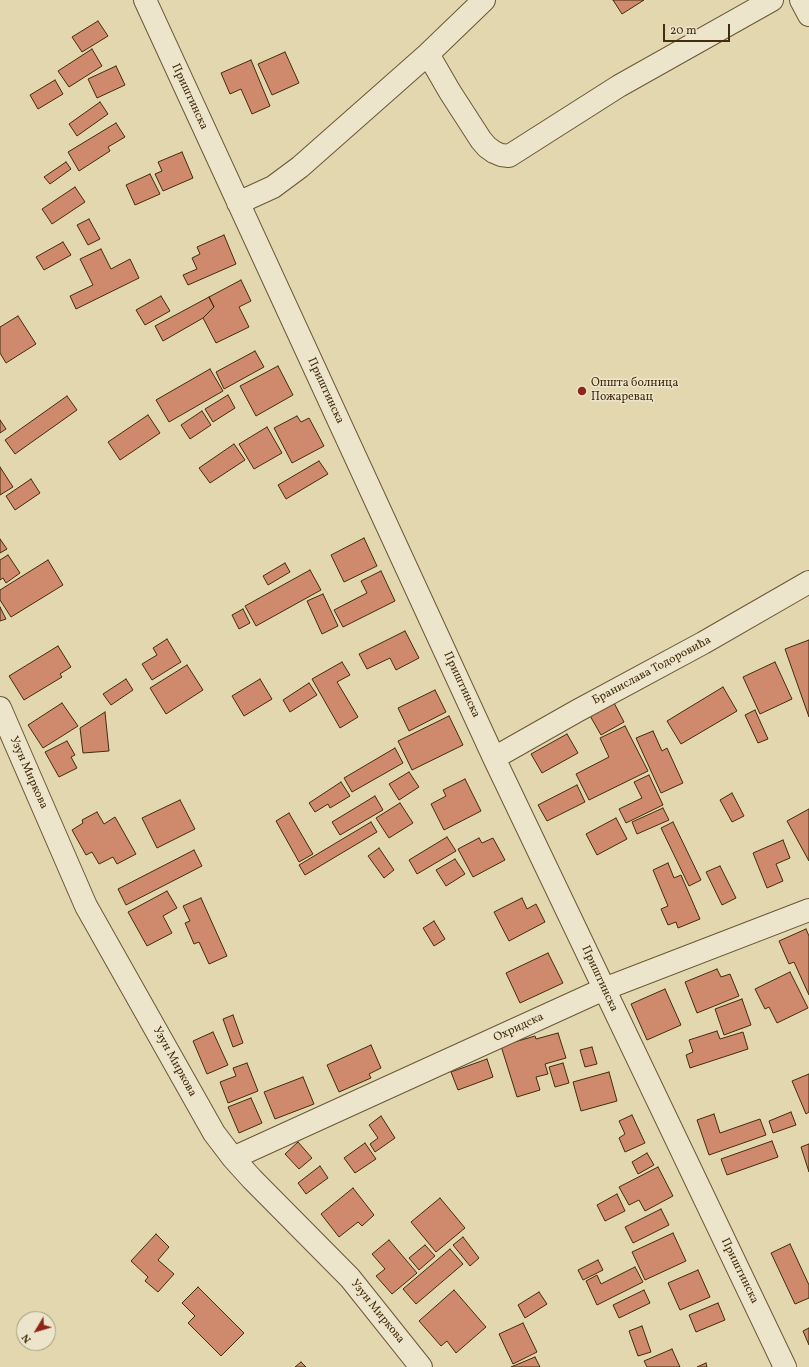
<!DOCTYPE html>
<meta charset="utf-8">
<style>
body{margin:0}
#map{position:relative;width:809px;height:1367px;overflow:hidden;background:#e2d7af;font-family:Vollkorn,serif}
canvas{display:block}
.north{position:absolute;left:16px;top:1311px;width:40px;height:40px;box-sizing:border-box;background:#ece5cb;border:1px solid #a89b7f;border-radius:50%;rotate:232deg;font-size:11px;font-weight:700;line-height:16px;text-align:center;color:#432c0c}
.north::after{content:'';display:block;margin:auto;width:14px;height:18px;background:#8f2418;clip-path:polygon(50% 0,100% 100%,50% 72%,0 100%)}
.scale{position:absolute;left:663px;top:24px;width:67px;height:18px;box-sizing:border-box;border:2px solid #432c0c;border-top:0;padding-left:5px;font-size:12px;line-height:14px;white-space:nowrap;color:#432c0c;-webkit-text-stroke:3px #ece5cb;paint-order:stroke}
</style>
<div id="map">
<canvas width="809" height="1367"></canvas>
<div class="north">N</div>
<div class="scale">20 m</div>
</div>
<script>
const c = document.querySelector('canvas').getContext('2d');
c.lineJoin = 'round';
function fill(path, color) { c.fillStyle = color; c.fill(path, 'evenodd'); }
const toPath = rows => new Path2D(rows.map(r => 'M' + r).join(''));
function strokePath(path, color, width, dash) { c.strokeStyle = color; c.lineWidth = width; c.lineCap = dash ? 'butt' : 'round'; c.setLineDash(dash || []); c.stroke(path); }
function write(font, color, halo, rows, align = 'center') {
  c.font = font + ' Vollkorn,serif'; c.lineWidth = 3; c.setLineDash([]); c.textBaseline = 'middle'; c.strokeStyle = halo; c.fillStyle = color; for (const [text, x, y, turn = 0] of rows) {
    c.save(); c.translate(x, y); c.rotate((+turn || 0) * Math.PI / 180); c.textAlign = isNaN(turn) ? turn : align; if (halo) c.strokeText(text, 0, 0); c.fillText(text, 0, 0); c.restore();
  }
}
const building = toPath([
 [613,0,644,0,622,14,613,0],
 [98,21,108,36,82,52,72,37,98,21],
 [92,49,102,66,69,87,58,71,92,49],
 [285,52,299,83,272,95,258,64,285,52],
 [251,60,270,106,252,114,241,89,230,94,221,73,251,60],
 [116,66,125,85,97,98,88,79,116,66],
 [55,80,63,94,38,109,30,95,55,80],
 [100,102,108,114,77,136,69,124,100,102],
 [116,123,125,137,108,147,110,151,79,171,68,152,116,123],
 [182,152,193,178,163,191,155,174,162,171,158,162,182,152],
 [66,162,71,169,50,184,44,177,66,162],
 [150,174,160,194,135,205,126,185,150,174],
 [75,187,85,202,52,224,42,209,75,187],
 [89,219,100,239,88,245,77,225,89,219],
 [224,235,236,264,188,285,183,275,197,269,192,258,200,254,197,247,224,235],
 [63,242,71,255,44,270,36,257,63,242],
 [101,249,111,269,130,259,139,278,76,309,70,296,93,285,80,259,101,249],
 [241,280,251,301,239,307,249,327,216,343,203,318,214,307,209,297,241,280],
 [161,296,170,311,145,325,136,310,161,296],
 [209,297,214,307,203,318,163,341,155,326,209,297],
 [18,316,36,344,6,363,0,353,0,327,18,316],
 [255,351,264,367,224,389,216,372,255,351],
 [278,366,293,395,256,416,240,386,278,366],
 [210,369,223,391,169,422,156,400,210,369],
 [228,395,235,408,213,422,205,409,228,395],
 [67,396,77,410,15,454,5,440,67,396],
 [202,411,211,425,190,439,181,425,202,411],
 [148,415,160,433,120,460,108,442,148,415],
 [297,416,301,422,309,418,324,446,292,463,274,428,297,416],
 [0,420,6,429,0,433,0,420],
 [267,427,282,453,254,469,239,444,267,427],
 [234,444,245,460,210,483,199,468,234,444],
 [319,461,328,474,286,499,278,485,319,461],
 [0,467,13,487,0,495,0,467],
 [31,479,40,493,15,510,6,496,31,479],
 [364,538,377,566,344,582,331,555,364,538],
 [0,539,7,549,0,553,0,539],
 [8,555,20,573,6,583,3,578,0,580,0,560,8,555],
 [48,560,63,585,11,617,0,600,0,590,48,560],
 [285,563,290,572,268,585,263,576,285,563],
 [310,570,321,590,256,626,245,606,310,570],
 [381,571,395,601,343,627,334,610,367,593,361,581,381,571],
 [323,594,338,626,322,634,307,601,323,594],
 [0,607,6,619,0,621,0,607],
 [243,609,250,623,239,629,232,615,243,609],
 [405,631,419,658,396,670,390,658,367,669,359,654,405,631],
 [167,639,181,662,152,680,142,664,157,655,153,648,167,639],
 [809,640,809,717,785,649,809,640],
 [58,646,71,667,60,674,62,677,24,700,9,676,58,646],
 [342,662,350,675,337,682,358,717,340,728,312,679,342,662],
 [775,662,792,699,760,714,743,677,775,662],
 [187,665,203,690,166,714,150,688,187,665],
 [126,679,133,690,111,705,103,694,126,679],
 [260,679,272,699,244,716,232,696,260,679],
 [309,683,317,695,290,712,283,700,309,683],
 [723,687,737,711,681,744,667,721,723,687],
 [435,690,446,712,409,731,398,708,435,690],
 [613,701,624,722,601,735,589,714,613,701],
 [62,703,78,726,43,748,28,725,62,703],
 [755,710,768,739,758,743,745,715,755,710],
 [105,712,109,751,83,753,80,728,105,712],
 [449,716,463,745,412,770,398,741,449,716],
 [625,726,648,771,589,800,576,774,609,757,600,738,625,726],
 [653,731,662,751,667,748,683,783,661,793,636,738,653,731],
 [567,734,578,753,542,773,531,754,567,734],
 [67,741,75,755,71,757,77,768,59,777,45,752,67,741],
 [395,748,403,763,352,792,344,778,395,748],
 [409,772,419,787,399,800,389,784,409,772],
 [649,775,663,805,626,823,619,809,642,798,634,782,649,775],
 [465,779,481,811,444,830,431,804,446,796,443,790,465,779],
 [341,782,350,796,330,808,328,804,315,812,309,803,341,782],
 [577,785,585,802,547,821,538,805,577,785],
 [732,793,744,816,732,822,720,800,732,793],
 [375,796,383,810,340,835,332,822,375,796],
 [180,800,195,829,157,848,142,818,180,800],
 [400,803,413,823,389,838,376,818,400,803],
 [663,808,669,820,637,834,632,822,663,808],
 [809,809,809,861,787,821,809,809],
 [97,812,104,824,115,817,136,854,117,864,113,857,99,864,92,852,86,855,72,830,83,823,82,820,97,812],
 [289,813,313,854,299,862,276,821,289,813],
 [616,818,627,839,597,855,586,834,616,818],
 [371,822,377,832,305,875,299,865,371,822],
 [673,822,701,880,689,886,661,828,673,822],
 [447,837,456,851,417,874,409,860,447,837],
 [479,838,482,843,493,838,505,860,473,877,458,849,479,838],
 [783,840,790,858,776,864,783,881,767,888,753,853,783,840],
 [379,848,394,870,384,878,368,856,379,848],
 [194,850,202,866,126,905,118,889,194,850],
 [455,859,465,874,446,886,436,870,455,859],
 [668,863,674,878,681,875,700,919,678,928,676,922,668,925,661,909,668,906,653,870,668,863],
 [720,866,736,898,722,905,706,872,720,866],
 [167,891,177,908,163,916,172,933,147,946,128,912,167,891],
 [201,898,227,956,209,964,199,942,194,944,185,923,190,921,183,906,201,898],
 [522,898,527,909,536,904,545,922,509,941,494,912,522,898],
 [434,921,445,939,434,946,423,928,434,921],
 [806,929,809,936,809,995,794,962,789,964,779,941,806,929],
 [548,953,563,983,520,1003,506,973,548,953],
 [717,969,721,977,730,974,739,996,697,1013,685,982,717,969],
 [790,972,808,1008,777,1023,769,1007,765,1009,755,989,790,972],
 [665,989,681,1025,647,1040,631,1004,665,989],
 [742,999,751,1025,724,1035,715,1009,742,999],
 [233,1015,243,1043,233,1047,223,1019,233,1015],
 [717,1031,720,1039,743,1032,748,1049,690,1068,686,1055,693,1052,689,1040,717,1031],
 [213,1032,228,1065,207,1074,193,1041,213,1032],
 [558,1033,566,1058,545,1064,548,1074,536,1077,540,1090,517,1097,501,1046,535,1036,536,1039,558,1033],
 [371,1045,381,1068,369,1074,371,1078,339,1092,327,1065,371,1045],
 [592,1047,597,1064,585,1067,580,1050,592,1047],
 [487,1059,493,1077,458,1090,451,1072,487,1059],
 [247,1063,258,1091,228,1103,220,1082,236,1076,233,1068,247,1063],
 [563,1063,569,1083,555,1087,549,1067,563,1063],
 [609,1072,617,1101,581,1111,573,1082,609,1072],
 [809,1074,809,1112,806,1114,792,1081,809,1074],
 [303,1077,314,1104,275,1119,264,1092,303,1077],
 [251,1098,262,1123,239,1133,228,1107,251,1098],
 [791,1112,796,1125,773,1133,769,1121,791,1112],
 [714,1114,720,1133,760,1119,766,1135,709,1155,697,1120,714,1114],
 [632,1115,645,1143,625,1152,619,1138,625,1134,619,1121,632,1115],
 [381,1116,395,1138,375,1152,370,1144,378,1138,369,1125,381,1116],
 [772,1141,778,1157,727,1175,721,1159,772,1141],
 [298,1142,312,1158,299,1169,285,1154,298,1142],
 [365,1143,376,1159,355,1173,344,1158,365,1143],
 [809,1144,809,1172,801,1147,809,1144],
 [647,1153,654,1165,638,1174,632,1162,647,1153],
 [320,1166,328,1178,306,1194,298,1183,320,1166],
 [658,1167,673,1196,645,1211,639,1200,629,1205,619,1187,658,1167],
 [353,1188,374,1215,362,1226,358,1222,339,1237,321,1214,353,1188],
 [617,1194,625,1211,605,1221,597,1205,617,1194],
 [440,1198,465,1228,436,1252,411,1222,440,1198],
 [661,1209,669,1225,633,1243,625,1227,661,1209],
 [673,1233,686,1261,645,1280,632,1252,673,1233],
 [156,1234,169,1247,158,1260,174,1274,158,1292,145,1281,148,1277,131,1261,156,1234],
 [463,1237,479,1258,470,1266,453,1245,463,1237],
 [389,1240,417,1273,392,1294,376,1276,385,1269,372,1254,389,1240],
 [790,1244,809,1285,809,1298,795,1304,771,1253,790,1244],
 [425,1245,435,1256,419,1270,409,1258,425,1245],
 [450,1249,463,1264,416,1304,403,1289,450,1249],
 [598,1260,603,1270,583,1280,578,1270,598,1260],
 [635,1267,643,1282,597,1305,586,1281,597,1275,601,1284,635,1267],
 [698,1270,710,1297,680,1310,668,1283,698,1270],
 [198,1287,244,1333,221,1356,188,1323,195,1316,182,1303,198,1287],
 [454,1290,486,1327,456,1353,447,1341,441,1346,419,1321,454,1290],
 [644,1290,650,1303,619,1318,613,1305,644,1290],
 [539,1292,547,1304,525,1318,518,1305,539,1292],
 [718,1303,725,1320,696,1332,689,1315,718,1303],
 [523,1323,537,1352,513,1364,499,1334,523,1323],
 [642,1326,651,1352,638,1356,629,1331,642,1326],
 [809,1328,809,1345,803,1331,809,1328],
 [672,1349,680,1367,647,1367,644,1361,672,1349],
 [535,1357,540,1367,511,1367,535,1357],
 [301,1362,306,1367,295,1367,301,1362],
 [706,1363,707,1367,697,1367,706,1363]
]);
fill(building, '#cf896c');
strokePath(building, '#432c0c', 1);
const minor = toPath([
 [145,0,494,758,785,1367],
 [801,0,809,15],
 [428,54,450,92,481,140,487,147,494,152,501,155,509,156,619,86,772,0],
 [238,203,273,187,300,167,428,54,484,0],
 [0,708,86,906,214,1133,233,1158,252,1179,350,1278,421,1367],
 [494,758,577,711,703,643,809,582],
 [233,1158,604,989,809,910]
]);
strokePath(minor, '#6b5735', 24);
strokePath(minor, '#ece5cb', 22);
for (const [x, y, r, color] of [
 [582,391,5,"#8f2418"]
]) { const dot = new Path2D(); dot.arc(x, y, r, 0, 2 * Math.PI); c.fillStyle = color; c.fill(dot); strokePath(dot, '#ece5cb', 1.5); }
write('12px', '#432c0c', '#ece5cb', [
 ["Приштинска",189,97,65],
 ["Приштинска",325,391,65],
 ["Бранислава Тодоровића",652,671,-28],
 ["Приштинска",461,685,65],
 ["Узун Миркова",28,773,66],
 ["Приштинска",599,979,65],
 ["Охридска",519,1028,-25],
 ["Узун Миркова",174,1062,61],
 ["Приштинска",739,1271,64],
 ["Узун Миркова",377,1312,51]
]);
write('12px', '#432c0c', '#ece5cb', [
 ["Општа болница",591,384],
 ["Пожаревац",591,398]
], 'left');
</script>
